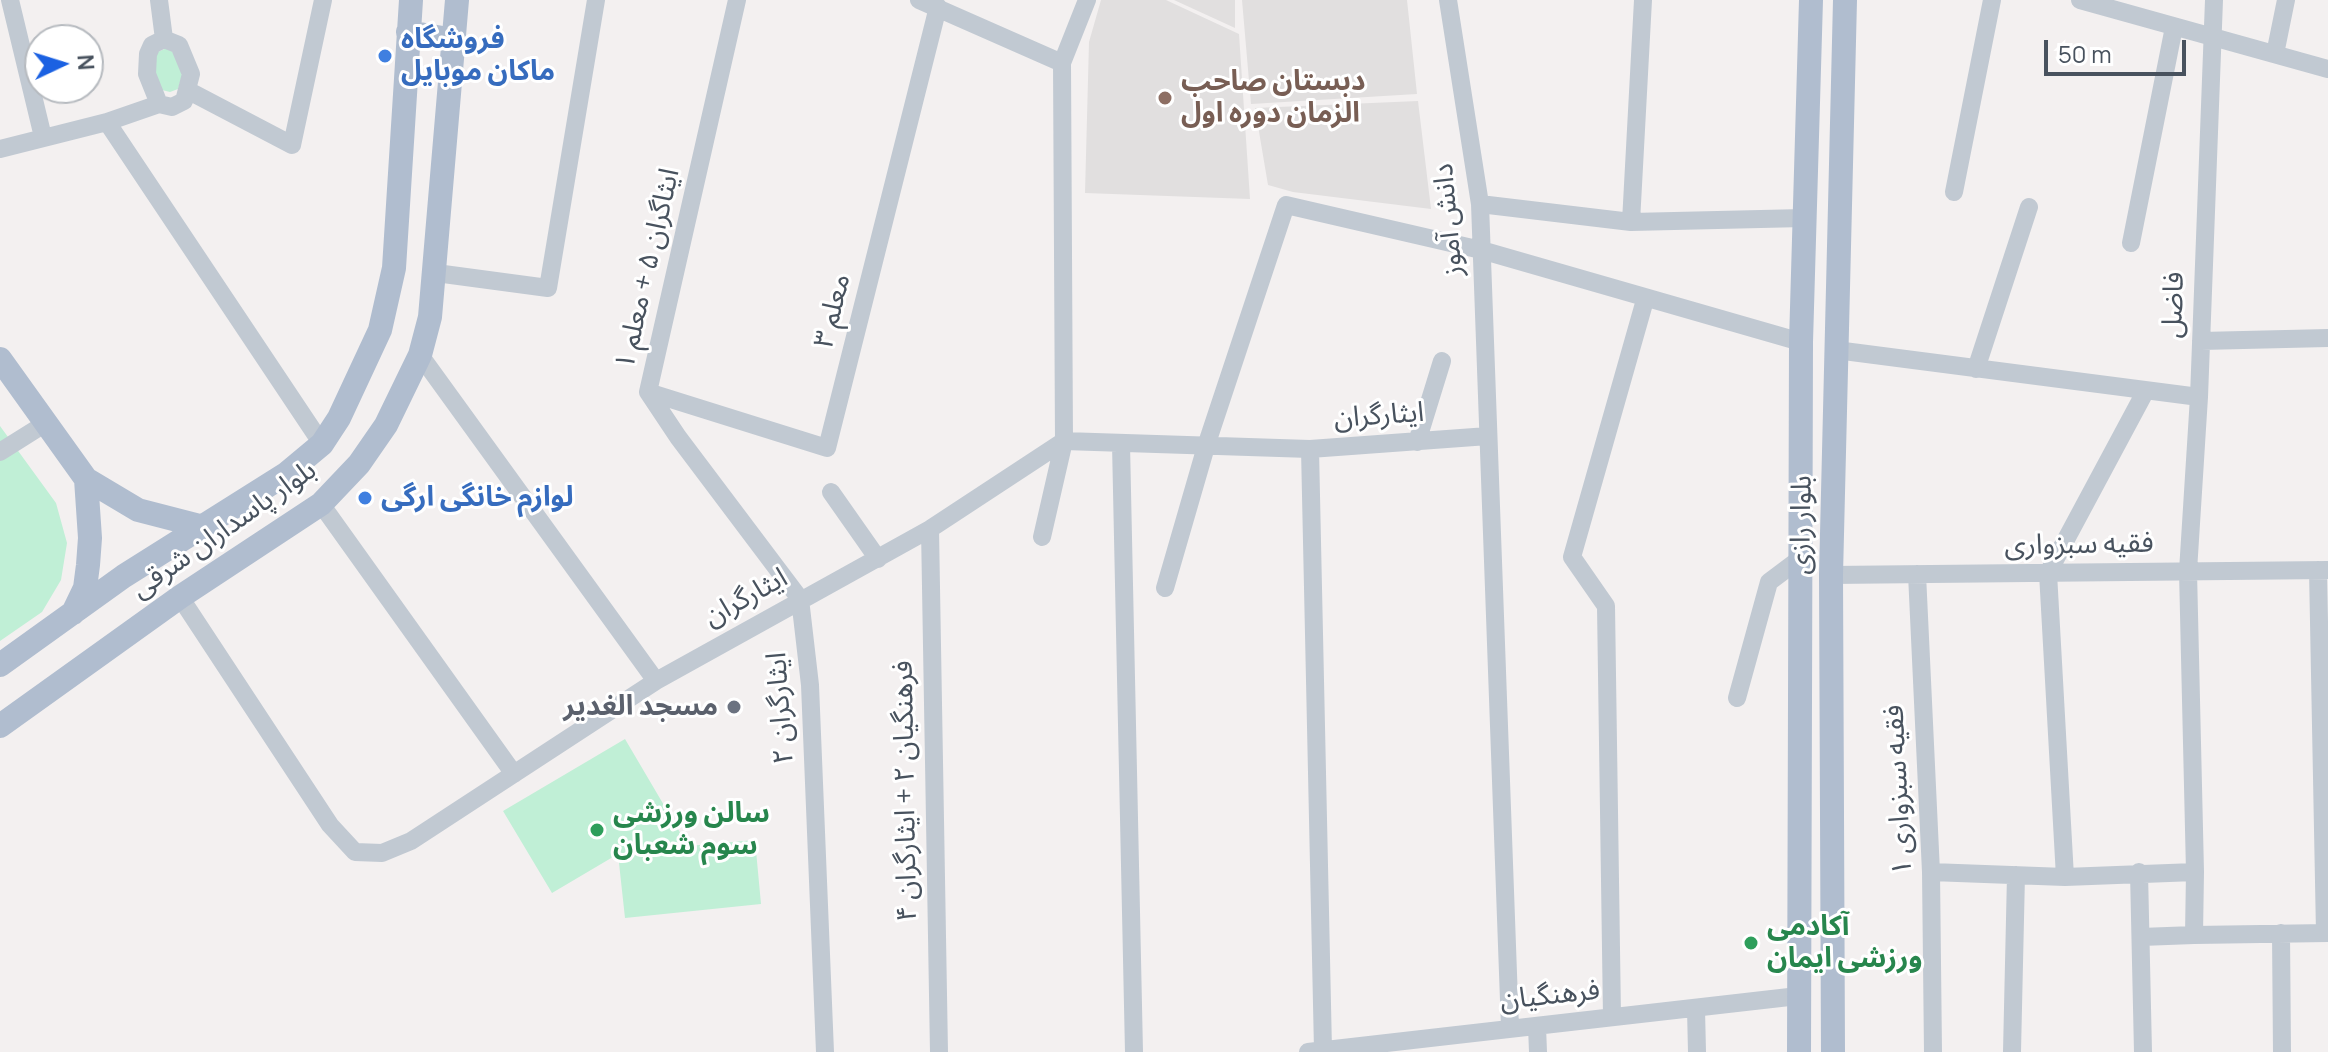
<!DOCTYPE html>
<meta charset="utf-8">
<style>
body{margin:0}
#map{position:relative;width:2328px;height:1052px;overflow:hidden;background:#f3f0f0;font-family:Manrope,sans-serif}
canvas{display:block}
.north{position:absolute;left:24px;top:24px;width:80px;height:80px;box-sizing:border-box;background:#fff;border:2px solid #b6babf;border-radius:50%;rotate:86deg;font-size:22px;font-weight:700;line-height:32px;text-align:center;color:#48525e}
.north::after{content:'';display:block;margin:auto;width:28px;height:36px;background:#1b61e2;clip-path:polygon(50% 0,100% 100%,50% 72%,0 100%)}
.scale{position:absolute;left:2044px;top:40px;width:142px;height:36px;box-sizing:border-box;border:4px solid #48525e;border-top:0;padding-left:10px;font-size:24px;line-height:28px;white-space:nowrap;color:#48525e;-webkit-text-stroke:6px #fff;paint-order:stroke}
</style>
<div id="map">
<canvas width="2328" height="1052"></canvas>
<div class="north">N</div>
<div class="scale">50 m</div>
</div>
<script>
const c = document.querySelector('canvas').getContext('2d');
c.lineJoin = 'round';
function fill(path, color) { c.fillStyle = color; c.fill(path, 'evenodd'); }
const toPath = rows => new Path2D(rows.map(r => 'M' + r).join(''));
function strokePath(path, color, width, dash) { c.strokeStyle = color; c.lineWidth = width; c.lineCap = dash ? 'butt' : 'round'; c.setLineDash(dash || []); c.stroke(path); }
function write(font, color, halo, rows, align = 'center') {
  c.font = font + ' Manrope,"Noto Sans Arabic",sans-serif'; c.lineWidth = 6; c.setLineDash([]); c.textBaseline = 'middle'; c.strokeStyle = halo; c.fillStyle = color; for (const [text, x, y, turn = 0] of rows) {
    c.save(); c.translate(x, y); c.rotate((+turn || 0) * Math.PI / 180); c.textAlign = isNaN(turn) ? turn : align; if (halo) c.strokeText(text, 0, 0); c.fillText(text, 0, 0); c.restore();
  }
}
fill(toPath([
 [1101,0,1166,0,1239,34,1250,199,1085,193,1089,42],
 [1174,0,1235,0,1235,28],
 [1242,0,1407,0,1417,94,1251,104],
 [1418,101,1431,209,1293,192,1268,185,1255,108]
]), '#e1dfdf');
fill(toPath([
 [169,47,180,63,182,76,178,89,170,92,162,90,154,77,153,54],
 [0,426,56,503,67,543,61,580,42,612,0,641],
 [625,739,688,846,755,840,761,904,625,918,618,854,552,893,503,811]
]), '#c0efd6');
strokePath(toPath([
 [10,0,43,137],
 [159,0,164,39],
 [737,0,648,392,678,437,800,599,810,685,825,1052],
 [919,0,1062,63],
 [1448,0,1480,204,1510,1028],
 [2080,0,2328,69],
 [164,39,179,45,191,74,184,101,172,107,159,104,147,74,148,54,152,45,164,39],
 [2275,54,2286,0],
 [189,91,292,145,323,0],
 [107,122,322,444],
 [0,149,107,122,159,104],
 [1954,192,1992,0],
 [1480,204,1631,222,1804,218],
 [1631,222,1643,0],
 [2131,243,2174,27],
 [436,273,548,288,596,0],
 [2201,341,2328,338],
 [1836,350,2199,397],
 [420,355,656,681],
 [1976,369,2029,207],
 [648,392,827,448,938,7],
 [1417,442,1442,361],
 [1121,444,1134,1052],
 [1310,449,1323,1050],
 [0,452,46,423],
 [831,492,878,559],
 [321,504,514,774],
 [930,529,939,1052],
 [1042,537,1064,441,1062,63,1087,0],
 [2318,570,2325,933],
 [1917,574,1931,872,1933,1052],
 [1831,575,2328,570],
 [1165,588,1207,443,1286,205,1481,250,1801,342],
 [180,597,330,825,355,852,382,853,411,841,656,681,930,529,1064,441,1310,449,1488,436],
 [1737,698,1769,582,1801,558],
 [1931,872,2065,877,2195,872,2194,935,2328,933],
 [2139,872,2143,1052],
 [2195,872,2188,571,2199,397,2214,0],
 [2065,877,2048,573,2145,392],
 [2281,933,2282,1052],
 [2141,937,2194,935],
 [1696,1009,1697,1052],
 [1612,1017,1606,606,1572,557,1645,300],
 [1537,1026,1538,1052],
 [1308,1052,1798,996],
 [2012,1052,2016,875]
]), '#c1c9d2', 18);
strokePath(toPath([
 [408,32,454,40],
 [0,359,86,479,138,510,200,526],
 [73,613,85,588,88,565,90,538,86,479],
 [0,665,124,576,286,474,322,444,339,418,380,330,394,268,411,0],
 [0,726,180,597,321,504,359,464,386,425,420,355,430,317,457,0],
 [1799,1052,1801,342,1811,0],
 [1833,1052,1831,575,1845,0]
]), '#b0bdcf', 24);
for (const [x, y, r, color] of [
 [385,56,8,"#3f7fe0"],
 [1165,98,8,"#8d6e63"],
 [365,498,8,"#3f7fe0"],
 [734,707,8,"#6b7280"],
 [597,830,8,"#2e9e5b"],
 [1751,943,8,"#2e9e5b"]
]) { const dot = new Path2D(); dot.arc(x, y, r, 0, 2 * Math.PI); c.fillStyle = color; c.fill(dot); strokePath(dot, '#fff', 3); }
write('bold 28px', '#366cbe', '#fff', [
 ["فروشگاه",401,40],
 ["ماکان موبایل",401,72],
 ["لوازم خانگی ارگی",381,498]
], 'left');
write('bold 28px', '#785e54', '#fff', [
 ["دبستان صاحب",1181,82],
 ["الزمان دوره اول",1181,114]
], 'left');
write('28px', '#48525e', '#fff', [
 ["دانش آموز",1449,220,-95],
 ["ایثاگران ۵ + معلم ۱",648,269,-77],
 ["فاضل",2174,305,-88],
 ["معلم ۳",833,311,-76],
 ["ایثارگران",1379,416,-4],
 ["بلوار رازی",1802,525,-89],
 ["بلوار پاسداران شرقی",224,530,-35],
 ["فقیه سبزواری",2079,545,-1],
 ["ایثارگران",746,598,-29],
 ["ایثارگران ۲",781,708,-94],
 ["فقیه سبزواری ۱",1899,790,-93],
 ["فرهنگیان ۲ + ایثارگران ۴",906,791,-91],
 ["فرهنگیان",1550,996,-6]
]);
write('bold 28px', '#5b616d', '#fff', [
 ["مسجد الغدیر",718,707]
], 'right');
write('bold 28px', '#27864d', '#fff', [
 ["سالن ورزشی",613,814],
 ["سوم شعبان",613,846],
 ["آکادمی",1767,927],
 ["ورزشی ایمان",1767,959]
], 'left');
</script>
